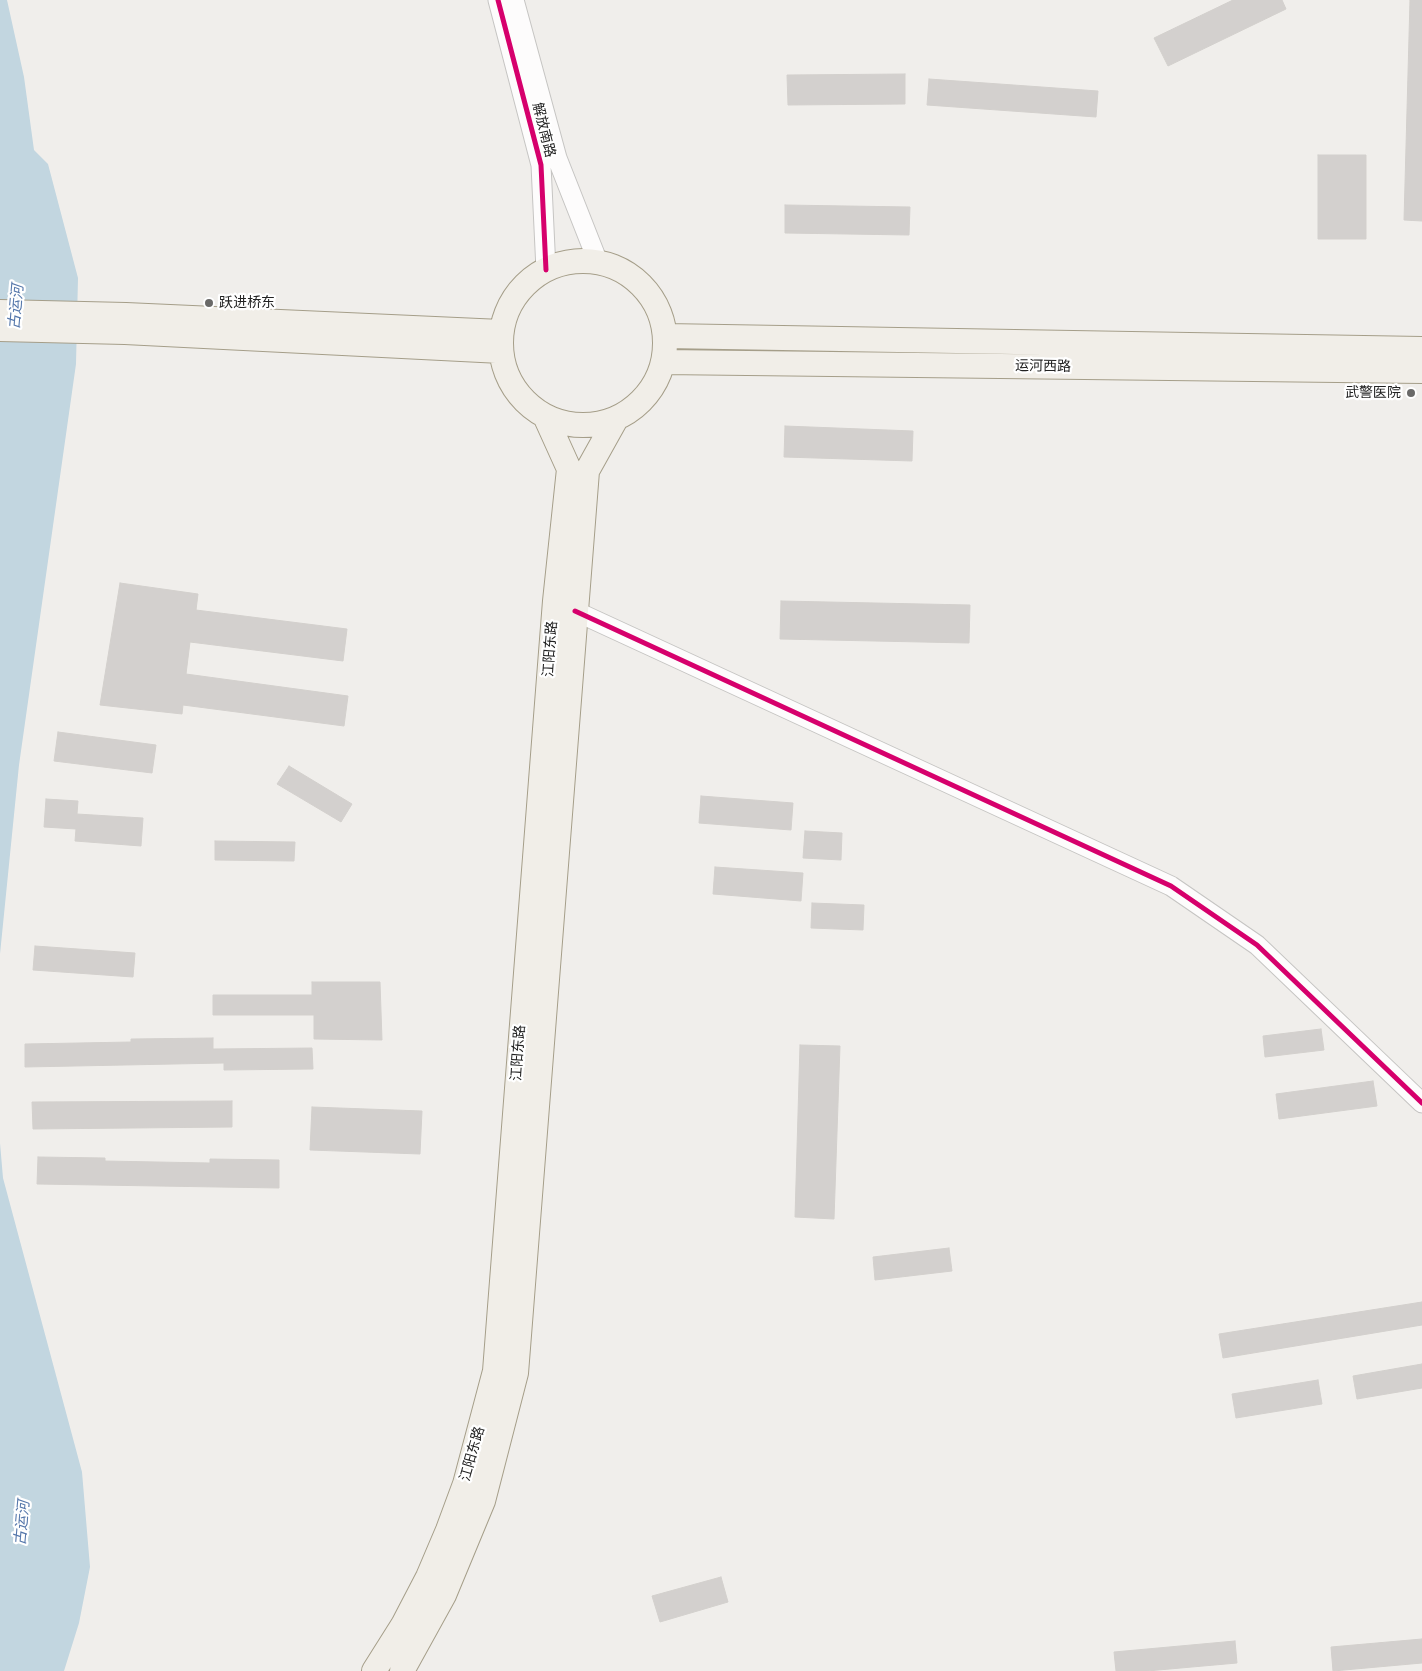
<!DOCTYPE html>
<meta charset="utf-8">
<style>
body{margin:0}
canvas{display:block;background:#f0eeeb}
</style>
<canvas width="1422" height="1671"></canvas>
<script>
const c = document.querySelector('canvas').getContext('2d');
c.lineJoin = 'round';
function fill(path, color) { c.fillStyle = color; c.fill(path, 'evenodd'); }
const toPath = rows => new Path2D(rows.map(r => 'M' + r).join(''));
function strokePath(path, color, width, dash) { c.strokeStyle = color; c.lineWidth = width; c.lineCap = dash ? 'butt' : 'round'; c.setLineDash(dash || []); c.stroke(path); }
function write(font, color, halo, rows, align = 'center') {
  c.font = font + ' "Sofia Sans Condensed","Noto Sans SC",sans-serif'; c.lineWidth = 4.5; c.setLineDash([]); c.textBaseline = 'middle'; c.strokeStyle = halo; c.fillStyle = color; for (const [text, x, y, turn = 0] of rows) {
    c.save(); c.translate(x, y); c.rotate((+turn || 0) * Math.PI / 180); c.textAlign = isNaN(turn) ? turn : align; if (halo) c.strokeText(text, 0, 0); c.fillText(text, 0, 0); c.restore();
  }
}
fill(toPath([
 [0,0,7,0,24,77,34,150,48,164,78,278,76,364,19,765,0,954],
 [0,1143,3,1178,82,1472,90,1567,79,1623,64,1671,0,1671]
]), '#c2d6e0');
const building = toPath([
 [1233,0,1282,0,1286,9,1168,66,1154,38,1233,0],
 [1410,0,1422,0,1422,221,1404,220,1410,0],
 [905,74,905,104,788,105,787,75,905,74],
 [929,79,1098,91,1096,117,927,105,929,79],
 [1318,155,1366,155,1366,239,1318,239,1318,155],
 [785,205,910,207,909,235,785,233,785,205],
 [785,426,913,431,912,461,784,457,785,426],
 [120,583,198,594,196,610,347,629,343,661,190,642,186,674,348,696,344,726,183,705,182,714,100,705,120,583],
 [781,601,970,605,969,643,780,639,781,601],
 [58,732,156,745,152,773,54,761,58,732],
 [289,766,352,804,341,822,277,784,289,766],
 [701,796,793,803,791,830,699,823,701,796],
 [46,799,78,801,77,814,143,818,141,846,75,841,76,829,44,827,46,799],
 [805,831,842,833,841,860,803,858,805,831],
 [215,841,295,842,294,861,215,860,215,841],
 [715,867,803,873,801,901,713,894,715,867],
 [812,903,864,905,863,930,811,928,812,903],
 [35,946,135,953,133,977,33,970,35,946],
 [312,982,380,982,382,1040,314,1039,314,1015,213,1015,213,995,312,995,312,982],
 [1321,1029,1324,1050,1265,1057,1263,1036,1321,1029],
 [213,1038,213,1049,312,1048,313,1069,224,1070,224,1063,25,1067,25,1044,131,1042,131,1039,213,1038],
 [800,1045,840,1046,834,1219,795,1217,800,1045],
 [1373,1081,1377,1106,1279,1119,1276,1094,1373,1081],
 [232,1101,232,1127,33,1129,32,1102,232,1101],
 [312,1107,422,1111,420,1154,310,1150,312,1107],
 [38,1157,105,1158,105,1161,210,1163,210,1159,279,1160,279,1188,37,1184,38,1157],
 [949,1248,952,1271,875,1280,873,1257,949,1248],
 [1422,1302,1422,1325,1223,1358,1219,1334,1422,1302],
 [1422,1364,1422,1388,1357,1399,1353,1376,1422,1364],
 [1318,1380,1322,1404,1236,1418,1232,1394,1318,1380],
 [721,1577,728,1602,660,1622,652,1596,721,1577],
 [1422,1639,1422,1663,1333,1671,1331,1647,1422,1639],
 [1235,1641,1237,1663,1147,1671,1116,1671,1114,1652,1235,1641]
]);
fill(building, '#d3d0ce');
strokePath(building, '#d3d0cd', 1);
const minor = toPath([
 [498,0,541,165,546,270],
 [514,0,557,158,598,262],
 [575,611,1171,886,1257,945,1422,1103]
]);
const major = toPath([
 '501 343a82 82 0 1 1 164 0a82 82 0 1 1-164 0Z',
 [0,312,126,315,501,332],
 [0,329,125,332,501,351],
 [666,336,1422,349],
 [663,362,1422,371],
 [374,1671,403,1625,428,1577,448,1530,465,1484,495,1371,555,601,569,469,545,416],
 [402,1671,444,1595,483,1501,516,1373,587,471,616,419]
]);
strokePath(minor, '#c6c5c3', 21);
strokePath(major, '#a59e89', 26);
strokePath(minor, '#fdfcfc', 19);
strokePath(major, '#f1eee8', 24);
strokePath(toPath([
 [498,0,541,165,546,270],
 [575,611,1171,886,1257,945,1422,1103]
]), '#d6006c', 5);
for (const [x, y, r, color] of [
 [209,303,5,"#6a6968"],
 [1411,393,5,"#6a6968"]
]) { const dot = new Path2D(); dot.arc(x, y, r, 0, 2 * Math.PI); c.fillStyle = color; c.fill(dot); strokePath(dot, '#fff', 2); }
write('14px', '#222', '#fff', [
 ["解放南路",543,130,76],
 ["运河西路",1043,367,1],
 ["江阳东路",551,649,-86],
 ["江阳东路",519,1053,-86],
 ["江阳东路",473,1454,-74]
]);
write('14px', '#222', '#fff', [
 ["跃进桥东",219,303],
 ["武警医院",1401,393,"right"]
], 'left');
write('italic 15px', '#5577ab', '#fff', [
 ["古运河",17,307,-85],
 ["古运河",23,1523,-85]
]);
</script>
